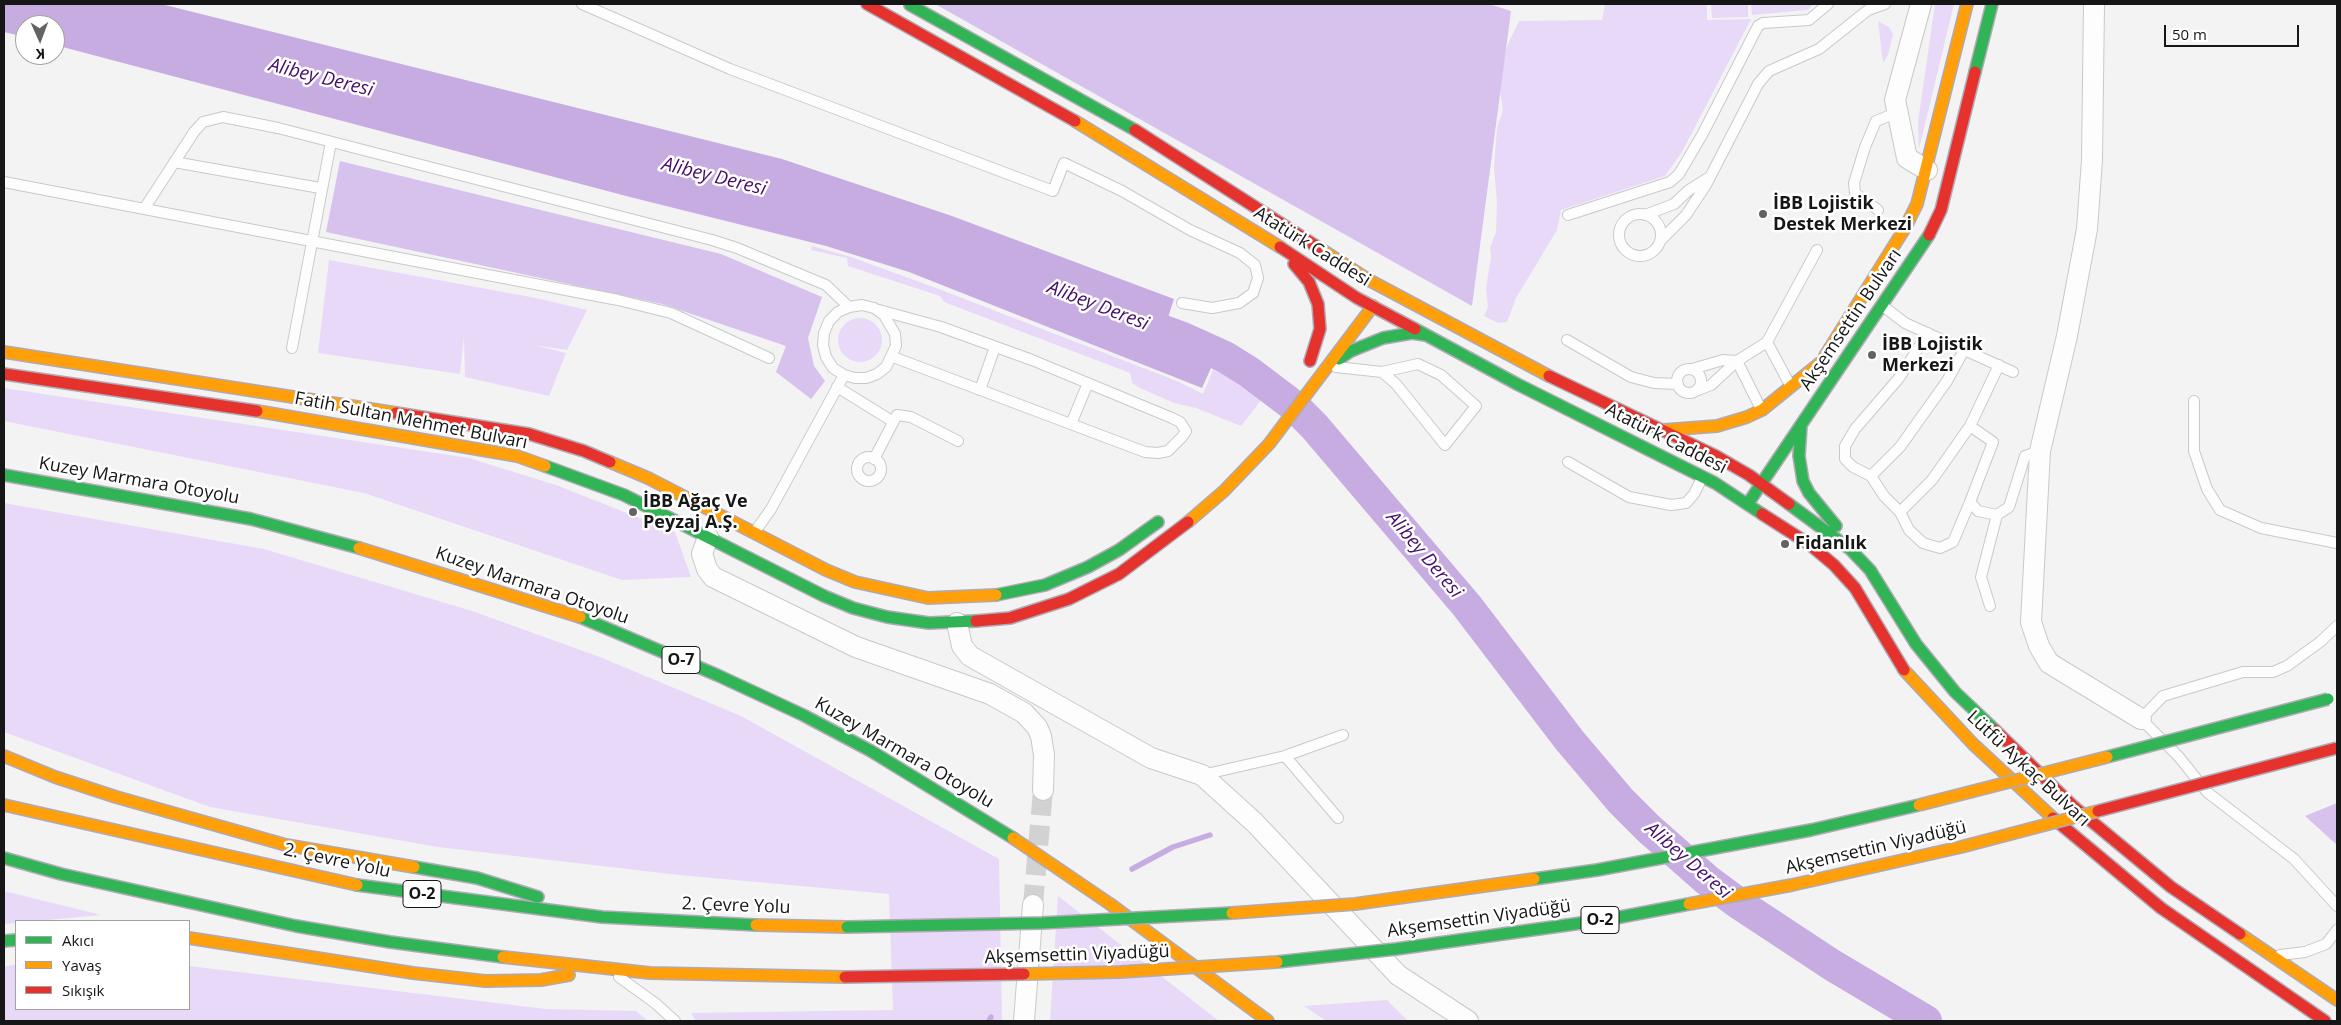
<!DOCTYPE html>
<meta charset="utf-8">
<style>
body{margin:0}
#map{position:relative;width:2341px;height:1025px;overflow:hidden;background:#f3f3f4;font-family:"Open Sans",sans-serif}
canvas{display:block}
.frame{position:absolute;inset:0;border:5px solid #171617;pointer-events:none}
.legend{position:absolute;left:15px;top:920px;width:175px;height:90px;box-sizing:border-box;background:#fff;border:1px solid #a2a2a2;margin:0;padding:6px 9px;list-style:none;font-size:15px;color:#171617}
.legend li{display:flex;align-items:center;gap:10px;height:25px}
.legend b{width:25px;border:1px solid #a2a2a2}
.north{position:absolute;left:15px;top:15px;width:50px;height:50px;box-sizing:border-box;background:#fff;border:1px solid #a2a2a2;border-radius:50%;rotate:178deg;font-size:14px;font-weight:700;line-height:20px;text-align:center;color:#171617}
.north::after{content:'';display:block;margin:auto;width:18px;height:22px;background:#646364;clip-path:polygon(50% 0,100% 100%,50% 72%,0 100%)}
.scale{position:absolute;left:2164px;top:25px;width:135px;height:22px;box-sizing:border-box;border:2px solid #171617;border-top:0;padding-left:6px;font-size:15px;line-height:18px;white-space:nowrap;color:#171617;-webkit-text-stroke:4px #fff;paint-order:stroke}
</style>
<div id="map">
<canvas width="2341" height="1025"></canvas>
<div class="frame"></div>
<ul class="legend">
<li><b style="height:6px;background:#30b455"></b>Akıcı</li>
<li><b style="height:6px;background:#ff9f0a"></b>Yavaş</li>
<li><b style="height:6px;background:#e5322d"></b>Sıkışık</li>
</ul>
<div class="north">K</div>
<div class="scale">50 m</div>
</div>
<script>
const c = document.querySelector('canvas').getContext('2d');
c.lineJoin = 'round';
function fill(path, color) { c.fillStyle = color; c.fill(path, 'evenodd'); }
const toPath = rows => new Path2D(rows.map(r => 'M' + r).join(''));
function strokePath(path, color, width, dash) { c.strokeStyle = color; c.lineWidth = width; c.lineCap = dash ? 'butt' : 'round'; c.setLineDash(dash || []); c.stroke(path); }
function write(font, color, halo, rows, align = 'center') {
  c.font = font + ' "Open Sans",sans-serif'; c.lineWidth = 5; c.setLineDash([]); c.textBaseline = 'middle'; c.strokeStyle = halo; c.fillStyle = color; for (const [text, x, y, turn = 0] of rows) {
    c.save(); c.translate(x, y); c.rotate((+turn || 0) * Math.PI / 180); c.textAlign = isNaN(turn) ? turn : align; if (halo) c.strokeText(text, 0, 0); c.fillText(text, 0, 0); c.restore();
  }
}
fill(toPath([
 [1605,4,1707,4,1707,20,1751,19,1682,152,1665,176,1561,210,1557,230,1516,298,1507,322,1498,323,1484,316,1488,307,1486,288,1491,257,1490,248,1496,232,1497,202,1494,168,1497,128,1503,110,1500,90,1500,69,1508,44,1519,21,1602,20],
 [1711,4,1748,4,1748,17,1712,18],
 [1751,4,1814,4,1808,10,1752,15],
 [1935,4,1954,4,1919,149,1918,122],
 [1878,21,1889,27,1893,34,1888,55,1883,63],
 [812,246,851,257,936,288,1177,381,1203,394,1217,360,1269,390,1241,426,1196,408,1174,403,1140,388,1132,383,1130,373,944,302,940,296,848,266,847,258,811,250],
 [329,260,536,298,587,310,567,350,534,345,566,353,549,396,465,377,464,337,460,374,318,353],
 '838 340a22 22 0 1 1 44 0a22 22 0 1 1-44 0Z',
 [4,388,469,458,556,485,675,532,691,577,622,580,364,493,4,421],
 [4,503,264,549,472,611,600,657,741,716,999,859,1002,1021,696,1021,691,1013,893,1010,889,894,679,875,438,847,210,807,4,732],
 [4,891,101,915,4,924],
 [1058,896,1219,1021,1050,1021],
 [16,964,16,1009,189,1009,189,966,546,1009,636,1011,648,1021,4,1021,4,967],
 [1387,1000,1408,1021,1326,1021,1304,1006]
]), '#e8d9f9');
fill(toPath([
 [935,4,1489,4,1511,11,1472,306],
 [340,161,721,254,822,297,808,338,814,366,825,381,811,399,776,372,786,346,662,304,326,232],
 [2337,803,2337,845,2305,816]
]), '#d7c2ed');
fill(toPath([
 [4,4,161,4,782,159,952,216,1174,299,1162,336,1216,357,1202,388,909,272,826,246,630,197,55,45,55,25,25,25,25,37,4,32]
]), '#c7ace2');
strokePath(toPath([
 [1132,869,1173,847,1210,835],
 [989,1021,991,1017]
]), '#c7ace2', 5.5);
strokePath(toPath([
 [1123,316,1183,338,1225,357,1249,372,1294,406,1314,426,1467,606,1570,741,1621,801,1649,829,1707,880,1738,903,1832,965,1926,1021]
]), '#c7ace2', 32);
strokePath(toPath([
 [1033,905,1043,790]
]), '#d2d2d3', 20, [20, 10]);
const lane = toPath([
 [582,4,730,69,1053,191,1064,163,1122,191,1190,230,1240,253,1255,265,1258,278,1253,293,1239,303,1212,308,1182,303],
 [174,162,320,188],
 [4,182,618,300,671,313,769,358],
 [144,209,194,132,203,122,223,117,278,128,712,240,737,248,826,285,849,307,862,305,874,308,884,315,895,334,896,346,886,367,877,374,866,378,855,378,844,375,833,368,826,357,823,345,824,333,829,321,838,312,849,307],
 [1878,210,1855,193,1854,183,1865,147,1876,121,1896,113],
 '1619 235a21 21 0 1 1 42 0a21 21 0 1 1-42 0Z',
 [1568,215,1670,182,1679,174,1702,135,1758,26,1763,23,1809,20,1828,4],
 [1645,215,1674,204,1689,190,1708,178],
 [1660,241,1686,215,1706,185,1758,84,1769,71,1819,49,1868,10,1885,4],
 [1883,306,1905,323,2013,372],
 [879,310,941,327,1032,360,1172,418,1180,422,1186,431,1182,437,1168,451,1158,453,1145,452,893,357],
 [1567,340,1631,377,1654,383,1678,384],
 [1767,342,1790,385],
 [292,348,331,142],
 [1964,350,1947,381,1900,447,1871,476,1884,496,1900,512,1932,480,1970,426,1999,365],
 [1336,367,1382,372,1418,364,1441,375,1476,406,1445,445,1396,384,1382,372],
 '1677 381a12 12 0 1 1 24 0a12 12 0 1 1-24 0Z',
 [1692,369,1723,360,1737,361,1761,409],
 [837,387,892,421],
 [980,390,995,347],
 [1698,390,1711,385,1737,361,1767,342,1817,250],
 [2194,401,2194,451,2207,489,2220,510,2261,528,2337,543],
 [1071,424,1088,383],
 [1970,426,1993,442,1970,502,1978,511,1997,515,2009,507,2025,456,2040,451],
 '857 469a12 12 0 1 1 24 0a12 12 0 1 1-24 0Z',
 [874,459,897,415,911,417,958,441],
 [1568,462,1629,497,1671,505,1686,503,1694,494,1702,478],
 [1871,476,1853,467,1845,459,1845,446,1855,429,1899,378,1928,333],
 [1900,512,1909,530,1923,543,1940,548,1953,542,1970,502],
 [754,533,771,509,844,375],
 [1990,606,1981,577,1997,515],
 [2337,626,2320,642,2287,666,2273,672,2243,672,2163,696,2141,719,2179,757,2207,792,2294,859,2337,906],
 [1285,756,1338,818],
 [1202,775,1285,756,1343,735],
 [2280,955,2305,952,2326,944,2337,930],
 [619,977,655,1003,675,1021]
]);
const street = toPath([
 [1921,4,1895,100,1907,158,1927,170],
 [2094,4,2092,160,2087,229,2067,336,2040,451,2031,622,2039,646,2049,663,2141,719],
 [708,537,702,554,707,569,713,577,856,647,990,694,1024,713,1037,727,1041,736,1044,755,1043,790],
 [957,623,962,646,970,656,1151,758,1202,775,1255,823,1398,975,1468,1021],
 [1024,1021,1033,905]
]);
const fast = toPath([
 [910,5,1135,130],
 [1975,72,1992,4],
 [1415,329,1517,384,1715,483,1762,514],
 [1339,359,1351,351,1383,338,1412,333,1425,335],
 [1801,426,1799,456,1803,481,1809,493,1836,526],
 [545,466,624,495,824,596,853,608,887,617,929,623,976,621],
 [4,475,251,519,359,548],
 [1751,499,1929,235],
 [1789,504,1850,549,1870,570,1916,644,1955,692,1995,730],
 [996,595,1045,585,1088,567,1119,550,1158,522],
 [580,617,717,675,803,715,871,751,1013,838],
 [4,858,61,874,296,926,390,942,503,957],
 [414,867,477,878,538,897],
 [357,885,602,917,756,925],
 [4,941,16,940]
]);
const slow = toPath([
 [1075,121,1280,247],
 [1319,248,1367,279,1549,376],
 [4,352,396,413],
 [1825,356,1905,228,1917,204,1967,4],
 [257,411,517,456,545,466],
 [1664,430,1717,426,1747,417,1762,410,1820,363],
 [610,462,648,478,826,570,855,582,928,598,996,595],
 [1188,522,1224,491,1269,444,1373,306],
 [359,548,580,617],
 [1904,670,1973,744,2053,818],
 [4,756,55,777,116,797,286,845,414,867],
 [4,805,357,885],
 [1013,838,1110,904,1268,1021],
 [756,925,847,927],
 [2240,934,2337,1000],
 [189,938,413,973,485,981,541,980,569,975],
 [503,957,650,973,845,977]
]);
const jam = toPath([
 [867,4,1075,121],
 [1135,130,1319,248],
 [1929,235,1941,210,1975,72],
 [1280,247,1357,298,1415,329],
 [1294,264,1309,282,1318,304,1320,329,1310,361],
 [4,374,257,411],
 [1549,376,1716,456,1749,475,1789,504],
 [396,413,529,434,584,451,610,462],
 [1762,514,1809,544,1834,565,1855,588,1904,670],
 [976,621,1010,618,1069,599,1119,574,1188,522],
 [1995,730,2073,806,2171,887,2240,934],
 [2053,818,2161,908,2325,1021]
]);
strokePath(lane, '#cac9ca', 12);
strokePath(street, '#cac9ca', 22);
strokePath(fast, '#b0aab6', 14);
strokePath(slow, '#b0aab6', 14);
strokePath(jam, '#b0aab6', 14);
strokePath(lane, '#fdfdfd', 10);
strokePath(street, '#fdfdfd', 20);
strokePath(fast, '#30b455', 11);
strokePath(slow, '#ff9f0a', 11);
strokePath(jam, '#e5322d', 11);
const fastBridge = toPath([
 [2107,757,2328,699],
 [1534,879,1597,870,1811,830,1919,805],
 [847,927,1042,923,1232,913],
 [1277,962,1396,949,1610,919,1689,904]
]);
const slowBridge = toPath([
 [1919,805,2107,757],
 [1689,904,1792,885,1961,847,2098,811],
 [1232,913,1355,904,1534,879],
 [1024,974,1120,972,1277,962]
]);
const jamBridge = toPath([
 [2098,811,2337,748],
 [845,977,1024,974]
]);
strokePath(fastBridge, '#b0aab6', 14, []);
strokePath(slowBridge, '#b0aab6', 14, []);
strokePath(jamBridge, '#b0aab6', 14, []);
strokePath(fastBridge, '#30b455', 11);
strokePath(slowBridge, '#ff9f0a', 11);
strokePath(jamBridge, '#e5322d', 11);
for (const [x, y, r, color] of [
 [1763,214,5,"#646364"],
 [1872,355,5,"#646364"],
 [633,512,5,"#646364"],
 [1785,544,5,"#646364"]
]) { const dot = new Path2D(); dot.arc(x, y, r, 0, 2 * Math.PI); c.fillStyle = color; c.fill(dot); strokePath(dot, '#fff', 2); }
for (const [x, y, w] of [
 [681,660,38],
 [422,894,38],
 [1600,920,38]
]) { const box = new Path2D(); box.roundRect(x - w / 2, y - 13.5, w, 27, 4); c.fillStyle = '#fff'; c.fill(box); strokePath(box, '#171617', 1); }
write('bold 16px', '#171617', null, [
 ["O-7",681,660],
 ["O-2",422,894],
 ["O-2",1600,920]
]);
write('bold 18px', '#171617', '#fff', [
 ["İBB Lojistik",1773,204],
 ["Destek Merkezi",1773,225],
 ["İBB Lojistik",1882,345],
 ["Merkezi",1882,366],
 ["İBB Ağaç Ve",643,502],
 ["Peyzaj A.Ş.",643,523],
 ["Fidanlık",1795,544]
], 'left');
write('18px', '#171617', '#fff', [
 ["Atatürk Caddesi",1312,247,32],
 ["Akşemsettin Bulvarı",1851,320,-56],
 ["Fatih Sultan Mehmet Bulvarı",411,421,11],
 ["Atatürk Caddesi",1666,439,27],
 ["Kuzey Marmara Otoyolu",139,481,10],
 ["Kuzey Marmara Otoyolu",532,586,19],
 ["Kuzey Marmara Otoyolu",904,753,30],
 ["Lütfü Aykaç Bulvarı",2028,769,43],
 ["Akşemsettin Viyadüğü",1876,848,-13],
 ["2. Çevre Yolu",337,861,12],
 ["2. Çevre Yolu",736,906,2],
 ["Akşemsettin Viyadüğü",1479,919,-8],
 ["Akşemsettin Viyadüğü",1077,955,-2]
]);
write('italic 19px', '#460e6c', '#fff', [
 ["Alibey Deresi",321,78,14],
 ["Alibey Deresi",714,177,14],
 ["Alibey Deresi",1098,306,21],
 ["Alibey Deresi",1424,555,50],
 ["Alibey Deresi",1688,861,41]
]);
</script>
